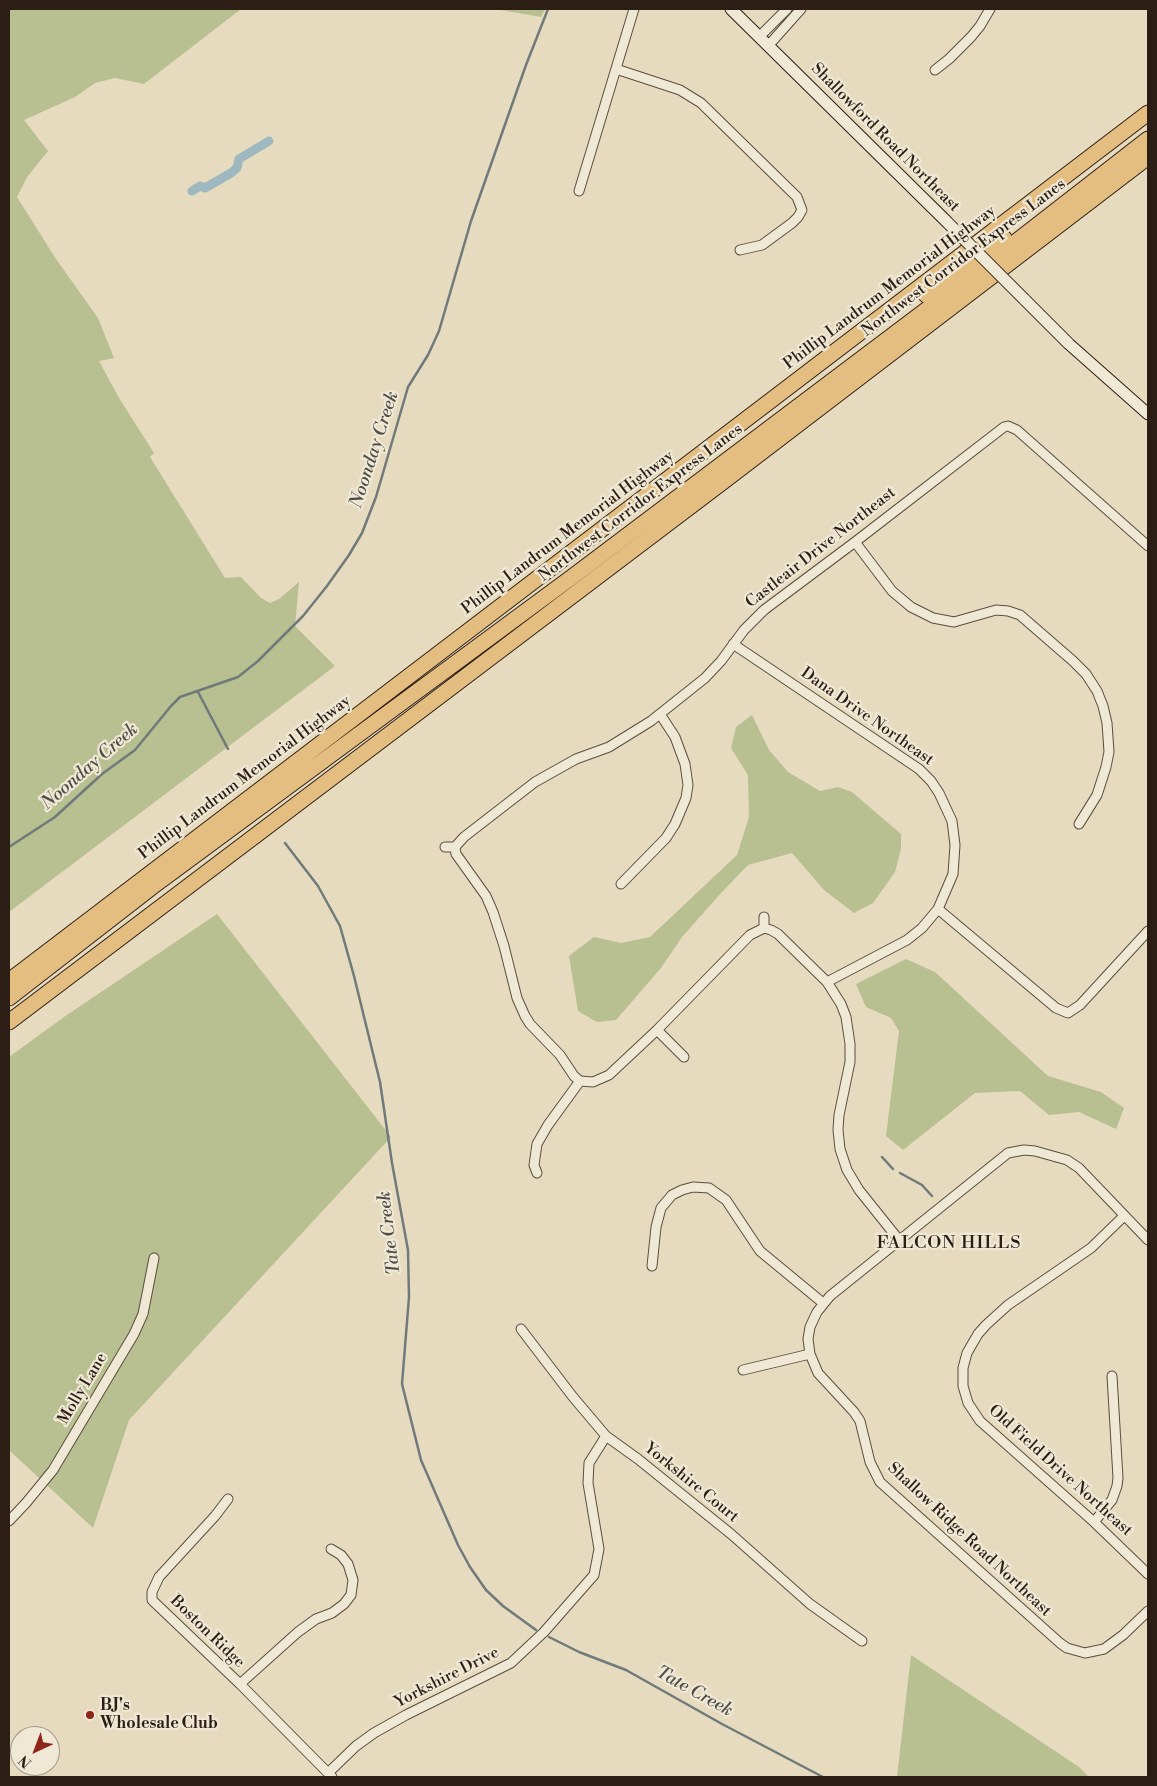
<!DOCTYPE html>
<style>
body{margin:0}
#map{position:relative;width:1157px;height:1786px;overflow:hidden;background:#e7dbbf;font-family:"Libre Bodoni",serif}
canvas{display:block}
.frame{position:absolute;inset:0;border:10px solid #2c1e14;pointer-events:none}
.north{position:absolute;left:10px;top:1726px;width:50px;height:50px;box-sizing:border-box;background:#efe8d5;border:1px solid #a19788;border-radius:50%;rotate:223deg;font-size:14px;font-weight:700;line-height:20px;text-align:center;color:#2c1e14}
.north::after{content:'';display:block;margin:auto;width:18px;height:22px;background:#8f2418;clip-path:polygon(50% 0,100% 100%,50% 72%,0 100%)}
</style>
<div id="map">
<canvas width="1157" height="1786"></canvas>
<div class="frame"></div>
<div class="north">N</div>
</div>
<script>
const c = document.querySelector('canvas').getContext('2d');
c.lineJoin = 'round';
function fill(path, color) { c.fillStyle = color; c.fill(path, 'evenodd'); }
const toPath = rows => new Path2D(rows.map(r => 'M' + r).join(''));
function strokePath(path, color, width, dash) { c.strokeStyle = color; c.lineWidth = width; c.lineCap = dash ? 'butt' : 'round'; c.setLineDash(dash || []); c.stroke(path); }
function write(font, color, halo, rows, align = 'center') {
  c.font = font + ' "Libre Bodoni",serif'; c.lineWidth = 4.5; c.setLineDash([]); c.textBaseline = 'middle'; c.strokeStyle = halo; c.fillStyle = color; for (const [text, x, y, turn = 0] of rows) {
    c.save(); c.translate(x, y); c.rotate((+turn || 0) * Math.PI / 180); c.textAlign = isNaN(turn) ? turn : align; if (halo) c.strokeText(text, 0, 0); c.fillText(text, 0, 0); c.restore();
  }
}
fill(toPath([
 [9,9,241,9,144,84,115,78,95,83,75,97,24,120,48,151,27,177,17,197,56,259,98,318,114,358,99,361,119,398,154,453,150,457,225,578,241,577,261,598,270,603,279,599,299,582,295,626,335,666,9,912],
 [495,9,545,9,541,17],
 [752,715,769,750,788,772,820,791,838,787,852,792,901,834,901,849,895,872,873,903,854,913,824,890,792,853,748,865,722,892,682,937,661,968,616,1020,597,1022,578,1011,569,956,594,937,621,943,650,937,737,855,749,817,748,775,731,748,736,727],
 [217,914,391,1137,129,1420,93,1528,9,1450,9,1057,64,1017],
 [906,959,935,972,1048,1076,1101,1092,1124,1108,1116,1129,1079,1112,1049,1115,1020,1091,975,1093,903,1150,886,1136,899,1031,891,1018,866,1007,856,984],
 [911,1655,1079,1767,1089,1777,897,1777]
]), '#b8bf90');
strokePath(toPath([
 [198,692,228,749],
 [285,843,318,886,340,926,354,976,380,1082,392,1163,408,1250,409,1297,402,1384,421,1460,458,1545,470,1567,486,1590,503,1606,536,1630],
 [9,847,55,817,102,774,135,750,171,706,180,697,238,677,258,661,303,616,327,586,349,555,362,533,376,497,408,387,428,355,439,331,471,221,526,65,548,9],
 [882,1157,893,1169],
 [900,1173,922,1185,932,1196],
 [549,1637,579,1652,626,1670,722,1724,823,1777]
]), '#707a7a', 2.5);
strokePath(toPath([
 [192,191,200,186,205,188,231,173,237,168,239,159,269,141]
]), '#9db8be', 9);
const street = toPath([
 [759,37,787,9],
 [768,46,801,9],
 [616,69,680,90,701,103,797,197,802,210,798,217,792,223,762,245,740,250],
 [935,70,949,59,971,37,980,26,990,9],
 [579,191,634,9],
 [855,542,892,591,911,607,933,618,954,622,996,610,1008,611,1020,615,1073,661,1086,674,1097,691,1103,706,1107,723,1109,752,1106,767,1097,795,1079,824],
 [733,644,919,769,931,781,939,793,952,821,955,845,953,874,938,909,922,928,907,940,827,982],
 [445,847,455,847],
 [621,884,666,838,675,824,686,798,688,785,685,764,675,737,660,714],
 [938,909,1056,1008,1068,1013,1080,1005,1148,931],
 [764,917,764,928],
 [657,1030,684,1057],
 [537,1173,534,1165,537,1144,548,1125,580,1081],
 [1124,1216,1091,1248,1008,1305,986,1325,978,1334,967,1353,963,1368,963,1386,968,1403,980,1421,1094,1522,1148,1574],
 [899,1240,859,1190,847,1170,840,1149,838,1130,839,1115,850,1062,850,1044,846,1017,841,1004,827,982,778,934,771,930,764,928,750,935,657,1030,609,1075,593,1082,580,1081,574,1076,560,1055,530,1024,525,1016,517,998,504,946,493,912,486,896,456,854,455,847,464,837,535,782,576,759,609,747,651,721,705,678,721,661,744,630,764,610,855,542,1004,427,1008,426,1017,430,1148,546],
 [1148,1240,1079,1168,1067,1160,1035,1151,1024,1150,1008,1153,830,1296,817,1312,810,1327,808,1339,810,1354,818,1373,854,1412,860,1421,870,1462,880,1482,1060,1643,1067,1648,1085,1653,1104,1649,1123,1635,1148,1611],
 [652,1266,656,1227,661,1208,672,1195,682,1190,693,1187,709,1188,726,1200,760,1251,823,1303],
 [521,1329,573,1397,606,1436,638,1459,731,1534,810,1604,862,1641],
 [743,1370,810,1354],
 [228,1499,215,1516,159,1577,152,1592,152,1600,240,1684,332,1777],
 [9,1521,26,1503,53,1470,134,1334,143,1314,154,1258],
 [1094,1522,1112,1500,1117,1486,1118,1478,1112,1376],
 [240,1684,298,1632,316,1619,332,1613,344,1604,351,1595,353,1580,348,1564,341,1555,331,1549],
 [328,1773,356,1746,374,1733,406,1715,511,1663,544,1632,594,1575,599,1549,588,1483,589,1463,606,1436]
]);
const secondary = toPath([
 [731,9,946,221],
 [1024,299,1069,344,1148,414]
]);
const highway = toPath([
 [926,295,1004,238],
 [9,981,1148,113],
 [9,998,152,887,572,577,995,258,1148,139],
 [9,1022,724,481,1148,157]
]);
strokePath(street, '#5b4d3f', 11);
strokePath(secondary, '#2c1e14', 13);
strokePath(highway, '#2c1e14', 17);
strokePath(street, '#efe8d5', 9);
strokePath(secondary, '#efe8d5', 11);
strokePath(highway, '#e4be80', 15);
const secondaryBridge = toPath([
 [946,221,1024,299]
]);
strokePath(secondaryBridge, '#2c1e14', 13, []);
strokePath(secondaryBridge, '#efe8d5', 11);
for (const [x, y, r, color] of [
 [90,1715,5,"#8f2418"]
]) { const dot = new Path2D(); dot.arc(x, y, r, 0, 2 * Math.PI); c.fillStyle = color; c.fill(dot); strokePath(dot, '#efe8d5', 2); }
write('16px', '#2c1e14', '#efe8d5', [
 ["Shallowford Road Northeast",885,138,45],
 ["Northwest Corridor Express Lanes",964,258,-37],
 ["Phillip Landrum Memorial Highway",890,288,-37],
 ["Northwest Corridor Express Lanes",641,503,-37],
 ["Phillip Landrum Memorial Highway",568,533,-37],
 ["Castleair Drive Northeast",821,548,-38],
 ["Dana Drive Northeast",867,717,35],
 ["Phillip Landrum Memorial Highway",245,778,-37],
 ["Molly Lane",83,1389,-59],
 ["Old Field Drive Northeast",1060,1471,42],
 ["Yorkshire Court",691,1483,39],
 ["Shallow Ridge Road Northeast",969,1540,43],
 ["Boston Ridge",207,1632,44],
 ["Yorkshire Drive",447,1678,-27]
]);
write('bold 16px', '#2c1e14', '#efe8d5', [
 ["BJ's",100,1706],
 ["Wholesale Club",100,1724]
], 'left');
write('italic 18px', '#4e4c47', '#efe8d5', [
 ["Noonday Creek",375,450,-72],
 ["Noonday Creek",90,767,-41],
 ["Tate Creek",390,1233,-97],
 ["Tate Creek",694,1692,29]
]);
c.letterSpacing = '1px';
write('18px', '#2c1e14', '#efe8d5', [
 ["FALCON HILLS",949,1244]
]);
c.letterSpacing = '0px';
</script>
